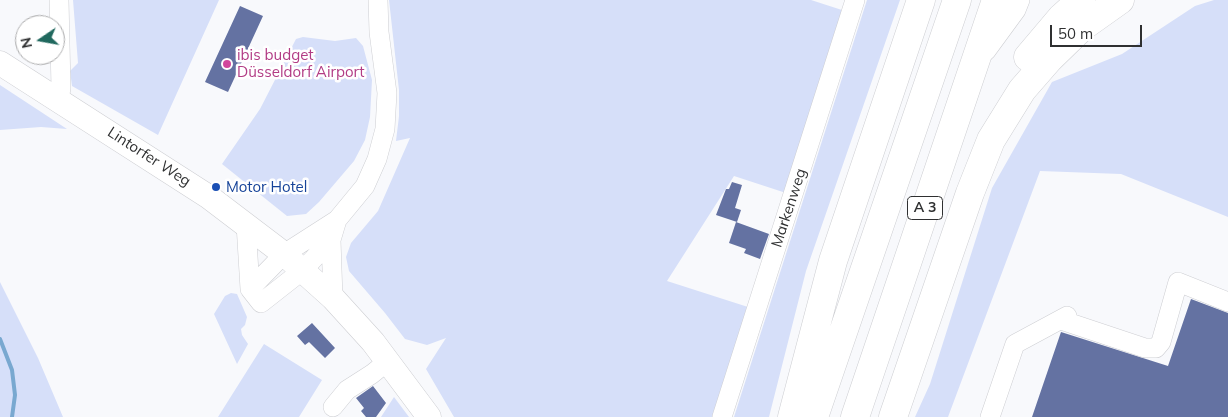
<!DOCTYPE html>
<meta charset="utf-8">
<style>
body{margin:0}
#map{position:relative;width:1228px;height:417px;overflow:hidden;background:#f8f9fc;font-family:Mulish,sans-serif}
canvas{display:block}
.north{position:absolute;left:15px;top:15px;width:50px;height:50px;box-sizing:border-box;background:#fff;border:1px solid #acacad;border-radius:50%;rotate:258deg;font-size:14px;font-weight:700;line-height:20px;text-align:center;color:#2f3031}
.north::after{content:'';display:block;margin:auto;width:18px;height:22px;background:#20685e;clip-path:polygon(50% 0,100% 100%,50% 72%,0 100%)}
.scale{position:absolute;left:1050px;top:25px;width:92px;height:22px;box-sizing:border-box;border:2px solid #2f3031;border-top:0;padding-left:6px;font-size:15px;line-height:18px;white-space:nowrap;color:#2f3031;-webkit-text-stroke:4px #fff;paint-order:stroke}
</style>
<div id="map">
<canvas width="1228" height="417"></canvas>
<div class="north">N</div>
<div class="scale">50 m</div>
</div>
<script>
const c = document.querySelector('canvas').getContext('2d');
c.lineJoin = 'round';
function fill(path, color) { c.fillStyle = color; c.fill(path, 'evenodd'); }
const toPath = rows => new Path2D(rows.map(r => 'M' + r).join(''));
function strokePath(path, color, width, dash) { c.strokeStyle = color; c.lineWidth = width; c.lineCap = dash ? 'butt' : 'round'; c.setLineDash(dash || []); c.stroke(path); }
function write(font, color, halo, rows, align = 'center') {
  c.font = font + ' Mulish,sans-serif'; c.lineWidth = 5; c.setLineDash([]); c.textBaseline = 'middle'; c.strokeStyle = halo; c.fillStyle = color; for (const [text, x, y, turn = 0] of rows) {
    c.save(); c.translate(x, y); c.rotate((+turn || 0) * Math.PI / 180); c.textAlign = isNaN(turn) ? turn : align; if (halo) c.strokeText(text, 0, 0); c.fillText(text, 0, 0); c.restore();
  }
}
fill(toPath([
 [73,0,219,0,158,135,72,86,70,71,78,63],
 [389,0,811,0,845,11,786,193,734,176,667,281,748,307,714,417,454,417,426,369,446,338,427,345,405,339,385,313,349,271,346,257,351,243,378,211,410,138,396,141,399,116,399,90],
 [867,0,900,0,806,271,769,417,734,417],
 [1214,0,1228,0,1228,217,1121,174,1040,171,948,417,915,417,930,384,992,188,1052,82,1122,54,1195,6],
 [303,37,335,41,356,38,363,46,372,80,370,117,365,140,354,161,319,202,306,214,287,216,222,164,260,109,296,39],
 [0,85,67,129,41,127,0,130],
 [0,282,38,358,63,417,0,417],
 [231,293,237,294,247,317,245,325,241,329,242,335,248,344,237,364,214,314,225,296],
 [264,344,322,380,299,417,218,417],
 [394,397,409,417,381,417]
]), '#d6dff9');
strokePath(toPath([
 [0,339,12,370,15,395,12,417]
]), '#79a8d0', 4);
fill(toPath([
 [240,6,263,16,228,92,205,82],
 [732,182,742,185,735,208,741,210,737,222,716,215,726,189,729,189],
 [736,222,769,234,760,259,744,253,746,249,729,243],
 [1191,299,1228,313,1228,417,1032,417,1061,332,1168,366],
 [312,323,335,348,325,358,309,342,305,345,297,336],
 [373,386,386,403,376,417,366,417,361,411,364,408,356,398]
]), '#6472a2');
const minor = toPath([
 [59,0,61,88,59,100],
 [986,51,1016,10,1020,0],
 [246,224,250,289,261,303,303,270,331,240,337,220],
 [331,240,333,298],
 [250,289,284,254,337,220,365,186,377,159,385,129,387,93,379,32,378,0],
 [1061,320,1145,348,1156,348,1161,342,1178,282,1228,302],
 [333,407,347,390,372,374,388,361],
 [722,417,855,0],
 [990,417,1015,344,1067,316]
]);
const major = toPath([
 [0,63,209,197,284,254,333,298,373,342,429,417]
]);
const highway = toPath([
 [1028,57,1061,18,1081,0],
 [792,417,833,261,921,0],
 [814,417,957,0],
 [855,417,996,0],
 [893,417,970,193,991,140,1022,90,1049,59,1082,27,1120,0]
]);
strokePath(minor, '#cdced2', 20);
strokePath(major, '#cdced2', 25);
strokePath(highway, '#cdced2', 29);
strokePath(minor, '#fff', 19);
strokePath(major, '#fff', 24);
strokePath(highway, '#fff', 28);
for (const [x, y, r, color] of [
 [227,64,5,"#d1479c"],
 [216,187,5,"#1a4fb4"]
]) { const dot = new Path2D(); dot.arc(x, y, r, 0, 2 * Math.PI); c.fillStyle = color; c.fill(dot); strokePath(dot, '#fff', 2); }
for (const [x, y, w] of [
 [925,208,35]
]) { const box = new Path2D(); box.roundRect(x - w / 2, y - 11.5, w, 23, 4); c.fillStyle = '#fff'; c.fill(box); strokePath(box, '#2f3031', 1); }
write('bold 14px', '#2f3031', null, [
 ["A 3",925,208]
]);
write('15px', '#b23c85', '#fff', [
 ["ibis budget",237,55],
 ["Düsseldorf Airport",237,72]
], 'left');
write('15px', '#2f3031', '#fff', [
 ["Lintorfer Weg",149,157,33],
 ["Markenweg",789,208,-72]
]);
write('15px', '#164399', '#fff', [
 ["Motor Hotel",226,187]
], 'left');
</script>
